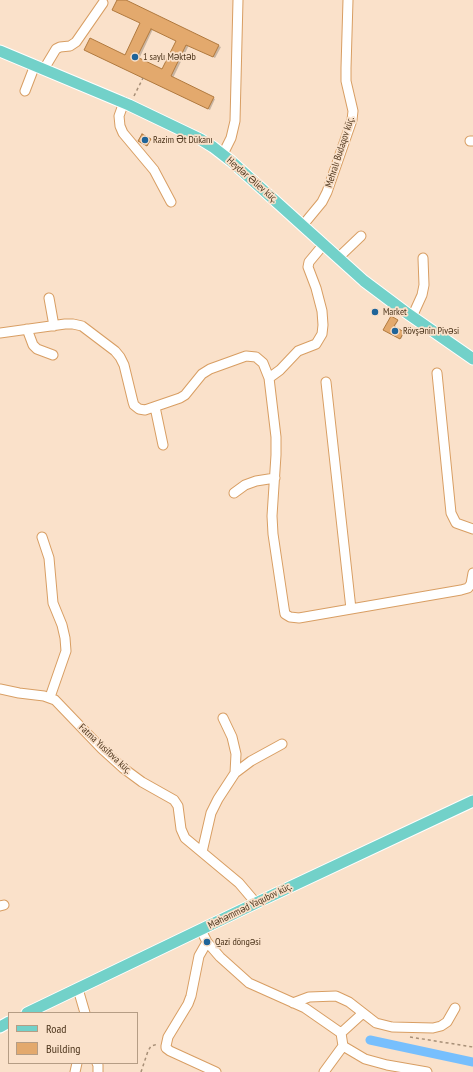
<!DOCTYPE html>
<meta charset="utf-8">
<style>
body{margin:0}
#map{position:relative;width:473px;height:1072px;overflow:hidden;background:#fae1ca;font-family:"PT Sans Narrow",sans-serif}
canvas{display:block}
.legend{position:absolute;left:8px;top:1012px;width:130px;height:52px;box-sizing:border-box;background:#fae1ca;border:1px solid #b59d85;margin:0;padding:5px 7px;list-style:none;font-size:12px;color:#4e361d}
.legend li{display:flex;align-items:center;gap:8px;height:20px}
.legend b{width:20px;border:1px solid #b59d85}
</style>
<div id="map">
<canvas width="473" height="1072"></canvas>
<ul class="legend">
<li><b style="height:5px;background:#72d1c9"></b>Road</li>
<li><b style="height:11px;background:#e3a96d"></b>Building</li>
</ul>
</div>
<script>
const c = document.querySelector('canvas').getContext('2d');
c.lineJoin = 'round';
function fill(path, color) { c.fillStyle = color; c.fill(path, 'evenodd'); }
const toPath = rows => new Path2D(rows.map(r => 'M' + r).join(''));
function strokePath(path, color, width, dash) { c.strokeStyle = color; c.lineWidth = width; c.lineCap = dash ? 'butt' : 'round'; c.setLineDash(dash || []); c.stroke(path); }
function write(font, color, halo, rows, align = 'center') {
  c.font = font + ' "PT Sans Narrow",sans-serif'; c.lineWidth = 3.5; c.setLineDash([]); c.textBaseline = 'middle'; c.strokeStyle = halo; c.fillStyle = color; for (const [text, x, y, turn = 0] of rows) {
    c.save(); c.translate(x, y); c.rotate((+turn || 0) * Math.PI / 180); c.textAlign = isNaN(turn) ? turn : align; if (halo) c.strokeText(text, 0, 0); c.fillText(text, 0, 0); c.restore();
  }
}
fill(toPath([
 [118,0,124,0,221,47,215,58,189,45,173,78,215,99,210,110,85,50,125,56,141,23],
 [153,29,177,40,162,70,139,59],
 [391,317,398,321,394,328,404,333,401,339,384,330]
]), '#0003');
strokePath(toPath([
 [370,1040,473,1062]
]), '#77bffd', 9);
const building = toPath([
 [117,0,126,0,219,45,213,57,186,45,171,76,214,97,208,109,84,50,90,38,125,55,140,23,112,10,117,0],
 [151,29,176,41,162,69,137,57,151,29],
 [142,134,151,139,147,146,138,141,142,134],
 [391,316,398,320,394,326,404,332,400,339,383,330,391,316]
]);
fill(building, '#e3a96d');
strokePath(building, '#b0793e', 1);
const minor = toPath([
 [44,69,56,49,60,47,70,46,76,42,103,3],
 [25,91,35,65],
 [124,102,119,116,120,126,123,133,154,170,171,202],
 [470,141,473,141],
 [223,154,231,138,235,121,238,0],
 [303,225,322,202,327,192,352,120,353,111,346,81,346,68,348,0],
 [338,258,361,236],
 [49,298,54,326],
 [412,317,422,295,424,285,423,258],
 [27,329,33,345,37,349,53,355],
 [0,333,65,324,73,324,82,326,115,351,120,357,124,365,133,402,134,405,139,409,145,410,180,398,185,395,202,374,210,369,246,356,256,357,263,363,269,378,276,437,276,455,272,516,273,534,284,608,285,614,290,617,299,618,461,590,468,588,471,584,473,573],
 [437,373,451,513,456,523,473,529],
 [269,378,280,370,298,351,316,344,322,334,323,325,322,311,316,288,308,267,309,262,324,244],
 [326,382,351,609],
 [155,407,163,445],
 [234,493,245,485,256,481,275,478],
 [42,537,49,558,53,603,62,625,65,638,66,651,50,697],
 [0,689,19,693,44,696,55,700,102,749,123,768,142,782,174,800,178,806,181,829,185,838,239,883,256,903],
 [235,773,251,761,282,744],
 [202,852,211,813,218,799,235,773,236,754,232,737,223,718],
 [0,906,4,905],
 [201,930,207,942,220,957,249,983,305,1008,341,1033,343,1046,324,1072],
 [207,942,199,956,191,996,188,1004,168,1037,166,1046,166,1048,170,1051,216,1072],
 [78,989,85,1013],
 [293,1003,309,997,336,996,349,1002,376,1023,392,1027,433,1028,441,1026,447,1022,455,1008],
 [341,1033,363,1013],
 [343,1046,365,1059,387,1065,427,1072],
 [97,1063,98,1065,98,1072],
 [75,1072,77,1063]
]);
const major = toPath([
 [0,51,129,105,200,139,213,147,231,161,364,281,404,311,473,359],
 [27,1013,256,903,473,801],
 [0,1027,9,1022]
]);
strokePath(minor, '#d89e63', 11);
strokePath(major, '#fff', 13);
strokePath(toPath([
 [134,96,143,78],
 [410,1037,473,1047],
 [141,1072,148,1051,151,1046,158,1044]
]), '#a78f77', 1.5, [3, 3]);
strokePath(minor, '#fff', 9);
strokePath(major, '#72d1c9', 11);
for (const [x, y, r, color] of [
 [135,57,4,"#1f6499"],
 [145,140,4,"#1f6499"],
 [375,312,4,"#1f6499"],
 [395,331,4,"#1f6499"],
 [207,942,4,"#1f6499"]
]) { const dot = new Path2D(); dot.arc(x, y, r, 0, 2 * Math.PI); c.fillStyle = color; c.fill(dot); strokePath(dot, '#fae1ca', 1.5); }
write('10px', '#4e361d', '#fae1ca', [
 ["1 saylı Məktəb",143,57],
 ["Razim Ət Dükanı",153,140],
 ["Market",383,312],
 ["Rövşənin Pivəsi",403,331],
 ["Qazi döngəsi",215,942]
], 'left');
write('10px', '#4e361d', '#fae1ca', [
 ["Mehralı Budaqov küç.",340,152,-72],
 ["Heydər Əliev küç.",252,180,41],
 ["Fatma Yusifova küç.",105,749,43],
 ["Məhəmməd Yaqubov küç.",250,906,-26]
]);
</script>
